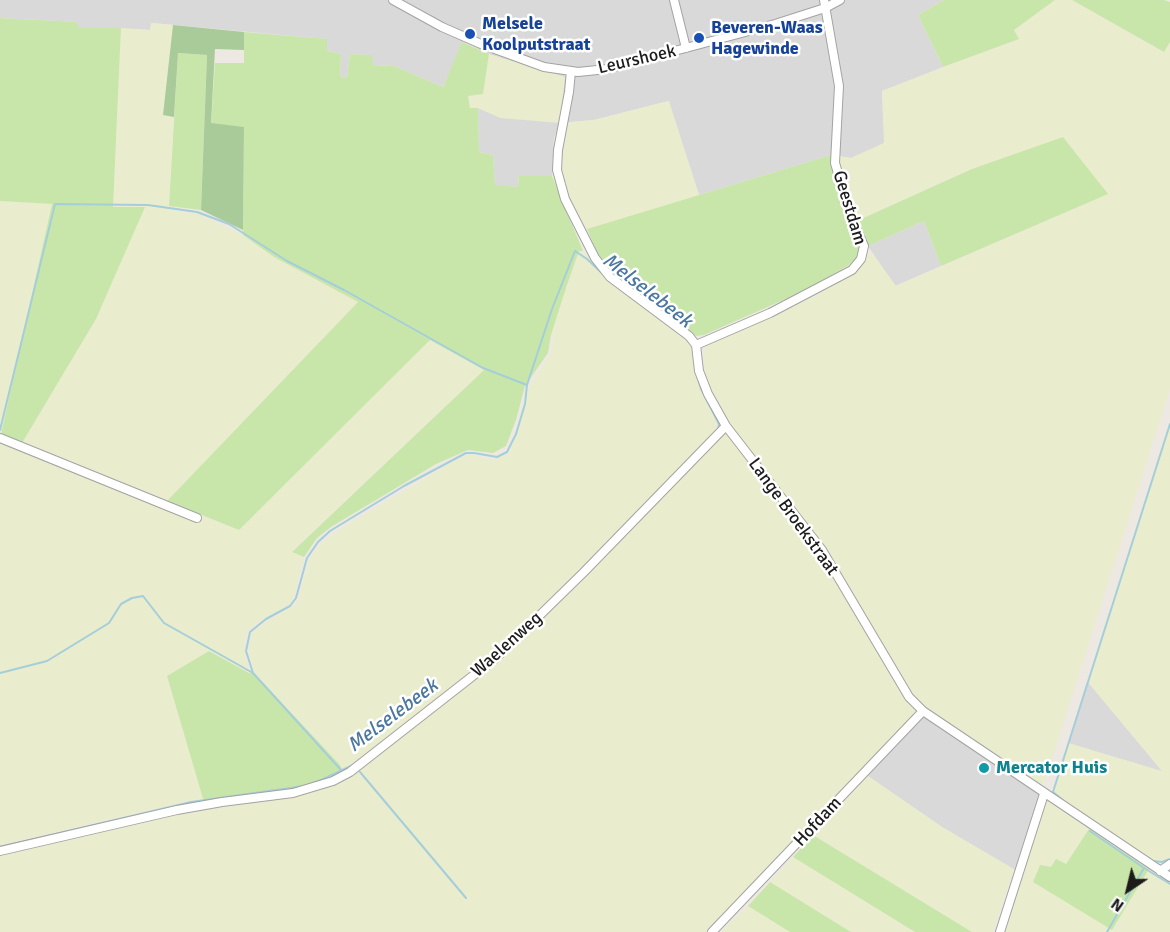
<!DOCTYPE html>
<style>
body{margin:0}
#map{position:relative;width:1170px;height:932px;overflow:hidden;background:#ede9e2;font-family:Signika,sans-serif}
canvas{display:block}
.north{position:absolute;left:1098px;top:860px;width:60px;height:60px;-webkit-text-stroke:4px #fff;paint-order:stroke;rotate:215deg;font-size:16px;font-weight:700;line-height:24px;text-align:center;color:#1c1c1c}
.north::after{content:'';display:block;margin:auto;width:21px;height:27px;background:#1c1c1c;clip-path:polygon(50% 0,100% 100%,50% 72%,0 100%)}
</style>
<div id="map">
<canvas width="1170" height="932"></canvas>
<div class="north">N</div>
</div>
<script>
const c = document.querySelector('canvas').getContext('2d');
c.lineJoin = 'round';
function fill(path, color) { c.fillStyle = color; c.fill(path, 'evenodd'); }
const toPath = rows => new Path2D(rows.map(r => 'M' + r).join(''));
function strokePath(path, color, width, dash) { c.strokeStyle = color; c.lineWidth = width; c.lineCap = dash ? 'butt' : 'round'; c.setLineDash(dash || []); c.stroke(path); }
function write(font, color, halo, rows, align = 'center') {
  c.font = font + ' Signika,sans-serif'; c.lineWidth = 5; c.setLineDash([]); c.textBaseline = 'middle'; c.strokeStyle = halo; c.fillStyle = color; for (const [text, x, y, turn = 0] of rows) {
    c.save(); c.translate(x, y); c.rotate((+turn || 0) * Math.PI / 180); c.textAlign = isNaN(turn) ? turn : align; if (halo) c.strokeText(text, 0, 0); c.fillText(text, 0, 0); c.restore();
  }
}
fill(toPath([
 [0,0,944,0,918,15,943,67,882,91,885,143,851,158,831,155,699,195,668,101,594,120,560,123,554,138,552,176,519,176,518,187,495,186,493,155,479,152,478,108,501,118,489,54,463,42,443,87,394,66,372,65,371,55,350,54,347,78,340,77,341,54,327,51,326,39,152,23,150,30,77,27,76,22,0,18],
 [924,221,941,266,895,286,868,246],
 [1087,681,1163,772,1068,743],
 [925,715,1048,798,1021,874,942,827,862,772,914,717]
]), '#dad9d9');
fill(toPath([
 [1055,0,1072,0,1163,52,1170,42,1170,389,1044,783,1039,786,922,706,912,696,863,616,828,552,728,421,710,388,704,368,704,355,706,347,712,342,814,297,856,270,871,252,896,286,1108,194,972,169,859,220,842,178,839,156,851,158,884,143,882,91,1018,39,1014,30],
 [151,23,173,25,163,115,174,117,169,210,198,214,243,235,274,257,358,302,167,501,22,443,96,319,144,207,113,207,121,28,150,30],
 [489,54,565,77,560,123,594,120,669,101,699,195,576,233,552,176,554,138,560,123,501,118,478,108,470,108,468,96,483,94],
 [0,201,52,204,2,432,0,431],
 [579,251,583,251,612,283,685,337,693,350,700,390,718,425,709,437,582,568,506,642,418,714,343,770,254,673,248,647,251,634,264,623,295,605,298,599,309,560,316,549,332,534,447,465,465,456,475,456,492,460,509,453,517,435,530,385,550,355,554,339,551,335],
 [430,340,484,370,292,551,304,557,293,600,291,604,256,624,247,632,244,644,249,673,209,651,167,676,203,798,0,845,0,440,190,516,191,511,239,530],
 [1170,422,1170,859,1157,865,1051,795,1068,743,1162,771,1087,681],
 [725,433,727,434,825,560,916,713,709,932,0,932,0,855,184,813,309,793,331,786,348,777,479,676],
 [868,776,942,827,1014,869,993,932,972,932,813,835],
 [1048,798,1053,805,1089,829,1066,864,1112,930,1149,869,1170,882,1170,932,1004,932],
 [793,857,915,932,851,932,770,882],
 [748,906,790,932,720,932]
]), '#eaecce');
fill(toPath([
 [944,0,1055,0,1014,30,1019,39,943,67,918,15],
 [1072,0,1164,0,1170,2,1170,42,1164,52],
 [0,18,77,22,77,27,121,28,113,207,145,207,96,319,22,443,1,434,52,204,0,201],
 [244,32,327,39,327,51,341,54,340,77,347,78,350,54,372,55,373,65,394,66,443,87,462,42,489,54,483,94,468,96,470,108,478,108,479,152,493,155,495,185,518,187,519,176,552,176,583,251,579,251,567,285,551,335,548,353,525,386,516,420,506,446,493,453,468,450,436,464,331,527,317,538,304,557,292,552,484,370,430,340,239,530,167,501,358,302,274,257,243,235,244,127,211,124,215,63,244,63],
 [178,53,207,55,201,210,169,206],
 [1063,137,1108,194,941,266,924,221,868,246,859,220,972,169],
 [831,155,838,192,859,245,858,257,849,265,806,290,704,335,696,336,613,274,598,255,587,229],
 [209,651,249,673,254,673,340,765,344,773,324,782,300,788,204,802,167,676],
 [1089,829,1149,869,1112,930,1033,882,1040,865,1051,867,1056,859,1066,864],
 [813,835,972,932,915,932,793,857],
 [770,882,851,932,790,932,748,906]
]), '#c9e6aa');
fill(toPath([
 [173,25,244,32,244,50,215,49,211,123,244,127,243,230,201,210,207,55,178,53,174,117,163,115]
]), '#a9cb99');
strokePath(toPath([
 [696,372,701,389,719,424,718,429],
 [0,430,55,204,148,205,197,212,229,224,287,261,344,290,483,368,527,385],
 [0,673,47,661,109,623,121,604,132,598,143,596,164,623,253,673,342,771],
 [253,673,246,651,250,632,266,619,290,606,296,598,307,558,318,542,330,531,404,486,466,453,474,453,497,457,507,452,516,434,525,404,527,385,552,309,575,251,587,259,606,277],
 [360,772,466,898],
 [1064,801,1053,792,1170,424],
 [1090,831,1144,868,1107,932],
 [0,847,191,802,304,786,321,780,353,765],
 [1153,861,1162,862,1170,859],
 [1144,868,1170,884]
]), '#a4ced9', 2);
const minor = toPath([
 [393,0,442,27,481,44,544,67,578,72,607,69,697,45,775,24,825,8,840,0],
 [674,0,686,48],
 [571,71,569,92,558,150,557,170,565,199,595,258,610,277,689,336,696,345,699,371,708,394,726,426,822,550,909,697,923,711,1170,877],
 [696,345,770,313,852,270,861,259,864,246,850,214,835,163,839,86,824,0],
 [0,438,197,518],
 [0,851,177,810,222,802,293,793,333,781,350,772,497,657,583,573,726,426],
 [1160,871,1170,864],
 [712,932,923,711],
 [1000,932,1044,794]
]);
strokePath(minor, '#a3a3a3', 10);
strokePath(minor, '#fff', 8);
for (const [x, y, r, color] of [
 [470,34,6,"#1a4fb4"],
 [699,38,6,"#1a4fb4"],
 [984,768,6,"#0f9aa8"]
]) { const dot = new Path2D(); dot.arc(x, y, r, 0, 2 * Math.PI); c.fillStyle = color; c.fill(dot); strokePath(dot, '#fff', 2); }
write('bold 18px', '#164399', '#fff', [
 ["Melsele",482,24],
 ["Koolputstraat",482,45],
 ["Beveren-Waas",711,28],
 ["Hagewinde",711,49]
], 'left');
write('18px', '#1c1c1c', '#fff', [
 ["Leurshoek",637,60,-13],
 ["Geestdam",849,208,73],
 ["Lange Broekstraat",793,517,54],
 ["Waelenweg",507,645,-42],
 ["Hofdam",818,822,-47]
]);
write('bold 18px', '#0d838f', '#fff', [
 ["Mercator Huis",996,768]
], 'left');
write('italic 20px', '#4b77a0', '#fff', [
 ["Melselebeek",647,291,38],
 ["Melselebeek",393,716,-37]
]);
</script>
